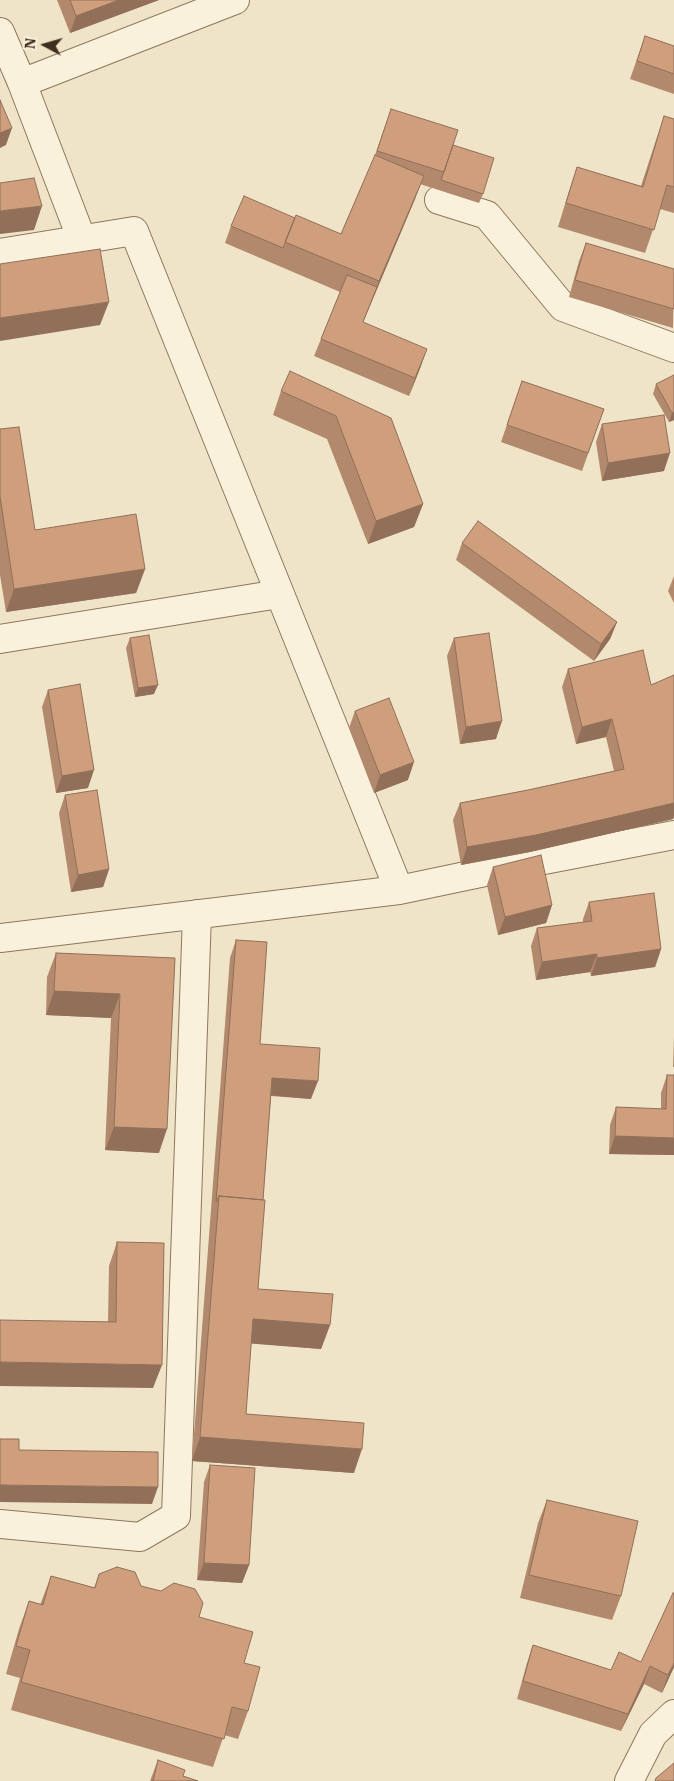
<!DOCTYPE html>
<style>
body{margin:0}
#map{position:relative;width:674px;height:1781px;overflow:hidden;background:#f0e4c8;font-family:"IBM Plex Serif",serif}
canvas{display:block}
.north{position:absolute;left:20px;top:20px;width:50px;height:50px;-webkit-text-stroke:4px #f7eed8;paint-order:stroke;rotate:276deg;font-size:14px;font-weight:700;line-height:20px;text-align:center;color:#3d2e20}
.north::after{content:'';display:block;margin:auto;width:18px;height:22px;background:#3d2e20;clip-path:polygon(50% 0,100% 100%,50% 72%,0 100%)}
</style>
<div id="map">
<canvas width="674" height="1781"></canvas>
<div class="north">N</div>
</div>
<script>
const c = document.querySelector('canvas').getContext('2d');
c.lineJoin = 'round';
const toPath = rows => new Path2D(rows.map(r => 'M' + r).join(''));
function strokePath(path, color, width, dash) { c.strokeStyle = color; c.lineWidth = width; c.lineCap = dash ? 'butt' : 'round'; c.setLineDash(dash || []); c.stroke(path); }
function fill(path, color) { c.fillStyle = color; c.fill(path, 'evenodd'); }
const minor = toPath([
 [0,32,22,83,82,240],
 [22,83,235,0],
 [439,200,487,215,563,307,674,348],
 [0,253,134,231,399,890,0,938],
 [0,639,279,594],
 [399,890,523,864,674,835],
 [0,1524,140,1537,176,1516,197,914]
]);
const tertiary = toPath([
 [629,1781,653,1734,674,1714]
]);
strokePath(minor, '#8d765c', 30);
strokePath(tertiary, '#8d765c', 30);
strokePath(minor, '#faf1dc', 28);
strokePath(tertiary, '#faf1dc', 28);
fill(toPath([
 [57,0,159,0,70,33],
 [645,36,674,46,674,94,630,79],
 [391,109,453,145,483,194,479,203,420,184,415,199,363,322,421,366,409,396,314,356,321,339,340,292,225,243,231,226,295,218,341,234,375,155],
 [664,116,674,119,674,213,660,209,645,253,558,227,569,191,577,167,641,186,656,140],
 [586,243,674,269,673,328,569,297,579,261],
 [674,375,674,420,669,422,653,394,656,384],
 [522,381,604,409,582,471,501,442],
 [281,391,391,418,423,504,414,527,368,544,327,439,273,415],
 [602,424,664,471,602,481,596,442],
 [0,429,35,530,145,569,136,593,6,612,0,575],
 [462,543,617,622,610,639,594,661,456,560],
 [674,576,674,603,668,591],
 [130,638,154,694,135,697,126,648],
 [454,638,496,739,460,744,447,656],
 [568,669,651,685,674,675,674,816,673,819,530,852,461,865,453,820,460,803,528,790,614,771,606,737,576,744,562,687],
 [48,690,88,788,56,793,42,707],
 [355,711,408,780,374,793,349,728],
 [65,795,109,869,103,887,71,892,59,813],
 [493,867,552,905,546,923,498,935,487,885],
 [589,902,661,949,655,967,591,976,590,972,536,980,531,946,537,928,583,922,583,919],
 [236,940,260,1044,311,1099,271,1096,263,1200,258,1289,330,1325,321,1349,251,1343,246,1414,354,1473,192,1461,230,958],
 [56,953,175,958,159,1153,105,1150,111,1018,46,1015,47,977],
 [674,1036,674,1067,673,1067],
 [667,1075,674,1075,674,1155,609,1154,610,1125,616,1107,661,1109,661,1093],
 [117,1242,153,1388,108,1322,109,1266],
 [210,1465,249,1565,242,1583,197,1580,204,1482],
 [547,1500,621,1596,612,1620,520,1598,538,1523],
 [99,1574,141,1586,199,1617,244,1663,248,1711,238,1739,224,1735,213,1767,11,1710,20,1678,6,1674,19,1629,29,1601,40,1605,51,1576,94,1588],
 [533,1645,611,1670,641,1662,674,1667,662,1693,644,1684,621,1731,517,1699,527,1663],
 [158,1760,183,1776,198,1781,150,1781]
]), '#b2896c');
fill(toPath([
 [119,0,159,0,70,33,76,16],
 [12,128,6,145,0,148,0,133],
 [424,176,415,199,356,339,379,281],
 [42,206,34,230,0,234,0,211],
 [109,302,100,325,0,341,0,318],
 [427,349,421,366,409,396,415,378],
 [674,412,674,420,669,422,672,413],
 [670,453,664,471,602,481,608,463],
 [423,504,414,527,368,544,376,521],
 [145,569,136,593,6,612,14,589],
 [617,622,610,639,594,661,601,644],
 [158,685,154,694,135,697,138,688],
 [612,719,606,737,576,744,582,727],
 [502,721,496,739,460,744,466,727],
 [414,762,408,780,374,793,380,775],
 [94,770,88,788,56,793,62,776],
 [674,803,674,816,673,819,530,852,461,865,467,847],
 [109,869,103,887,71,892,78,875],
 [552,905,546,923,498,935,505,917],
 [661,949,655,967,591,976,597,958],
 [597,954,590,972,536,980,542,962],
 [54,991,120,994,111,1018,46,1015],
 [272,1078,318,1081,311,1099,266,1095],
 [114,1127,167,1129,159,1153,105,1150],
 [615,1136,674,1138,674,1155,609,1154],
 [253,1319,330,1325,321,1349,244,1343],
 [0,1362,162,1365,153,1388,0,1386],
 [200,1437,362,1449,354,1473,192,1461],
 [0,1485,158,1487,152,1504,0,1502],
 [204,1563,249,1565,242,1583,197,1580],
 [674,1663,674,1667,662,1693,668,1675],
 [650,1666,644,1684,621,1731,628,1714]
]), '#916f58');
const building = toPath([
 [70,0,119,0,76,16,70,0],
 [645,36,674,46,674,74,637,61,645,36],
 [0,100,12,128,0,133,0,100],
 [391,109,458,130,444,172,377,151,391,109],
 [664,116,674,119,674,187,667,185,654,230,566,203,577,167,643,187,664,116],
 [453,145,494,158,483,194,441,180,453,145],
 [375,155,424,176,379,281,285,242,296,215,341,234,375,155],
 [34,178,42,206,0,211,0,183,34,178],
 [244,196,295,218,283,248,231,226,244,196],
 [586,243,674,269,674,309,575,280,586,243],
 [100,249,109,302,0,318,0,264,100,249],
 [347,275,377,287,363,322,427,349,415,378,321,339,347,275],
 [290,371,391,418,423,504,376,521,336,416,281,391,290,371],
 [674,375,674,412,672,413,656,384,674,375],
 [522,381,604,409,588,453,507,425,522,381],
 [664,415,670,453,608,463,602,424,664,415],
 [19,427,35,530,136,514,145,569,14,589,0,496,0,429,19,427],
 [478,521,617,622,601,644,462,543,478,521],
 [489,633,502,721,466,727,454,638,489,633],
 [149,635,158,685,138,688,130,638,149,635],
 [643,650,651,685,674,675,674,803,536,835,467,847,460,803,528,790,624,769,612,719,582,727,568,669,643,650],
 [80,684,94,770,62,776,48,690,80,684],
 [389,698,414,762,380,775,355,711,389,698],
 [97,790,109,869,78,875,65,795,97,790],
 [541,855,552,905,505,917,493,867,541,855],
 [654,893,661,949,597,958,597,954,542,962,537,928,592,921,589,902,654,893],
 [236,940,267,942,260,1044,320,1048,318,1081,272,1078,263,1200,219,1196,216,1202,236,940],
 [56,953,175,958,167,1129,114,1127,120,994,54,991,56,953],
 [667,1075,674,1075,674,1138,615,1136,616,1107,666,1109,667,1075],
 [219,1196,265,1200,258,1289,333,1294,330,1325,253,1319,246,1414,364,1423,362,1449,200,1437,219,1196],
 [117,1242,164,1243,162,1365,0,1362,0,1320,116,1322,117,1242],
 [0,1439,19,1439,19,1450,158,1452,158,1487,0,1485,0,1439],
 [210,1465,255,1468,249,1565,204,1563,210,1465],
 [547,1500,638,1521,621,1596,529,1575,547,1500],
 [117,1567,135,1572,141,1586,161,1591,174,1583,195,1589,203,1603,199,1617,253,1632,244,1663,260,1667,248,1711,232,1707,224,1739,21,1682,30,1650,16,1646,29,1601,43,1605,51,1576,95,1588,99,1574,117,1567],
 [673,1593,674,1593,674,1663,668,1675,650,1666,628,1714,523,1681,533,1645,611,1670,619,1652,641,1662,673,1593],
 [158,1760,185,1770,183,1776,198,1781,153,1781,158,1760],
 [674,1763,674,1781,655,1781,656,1778,674,1763]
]);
fill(building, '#cf9f7d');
strokePath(building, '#916f58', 1);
</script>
